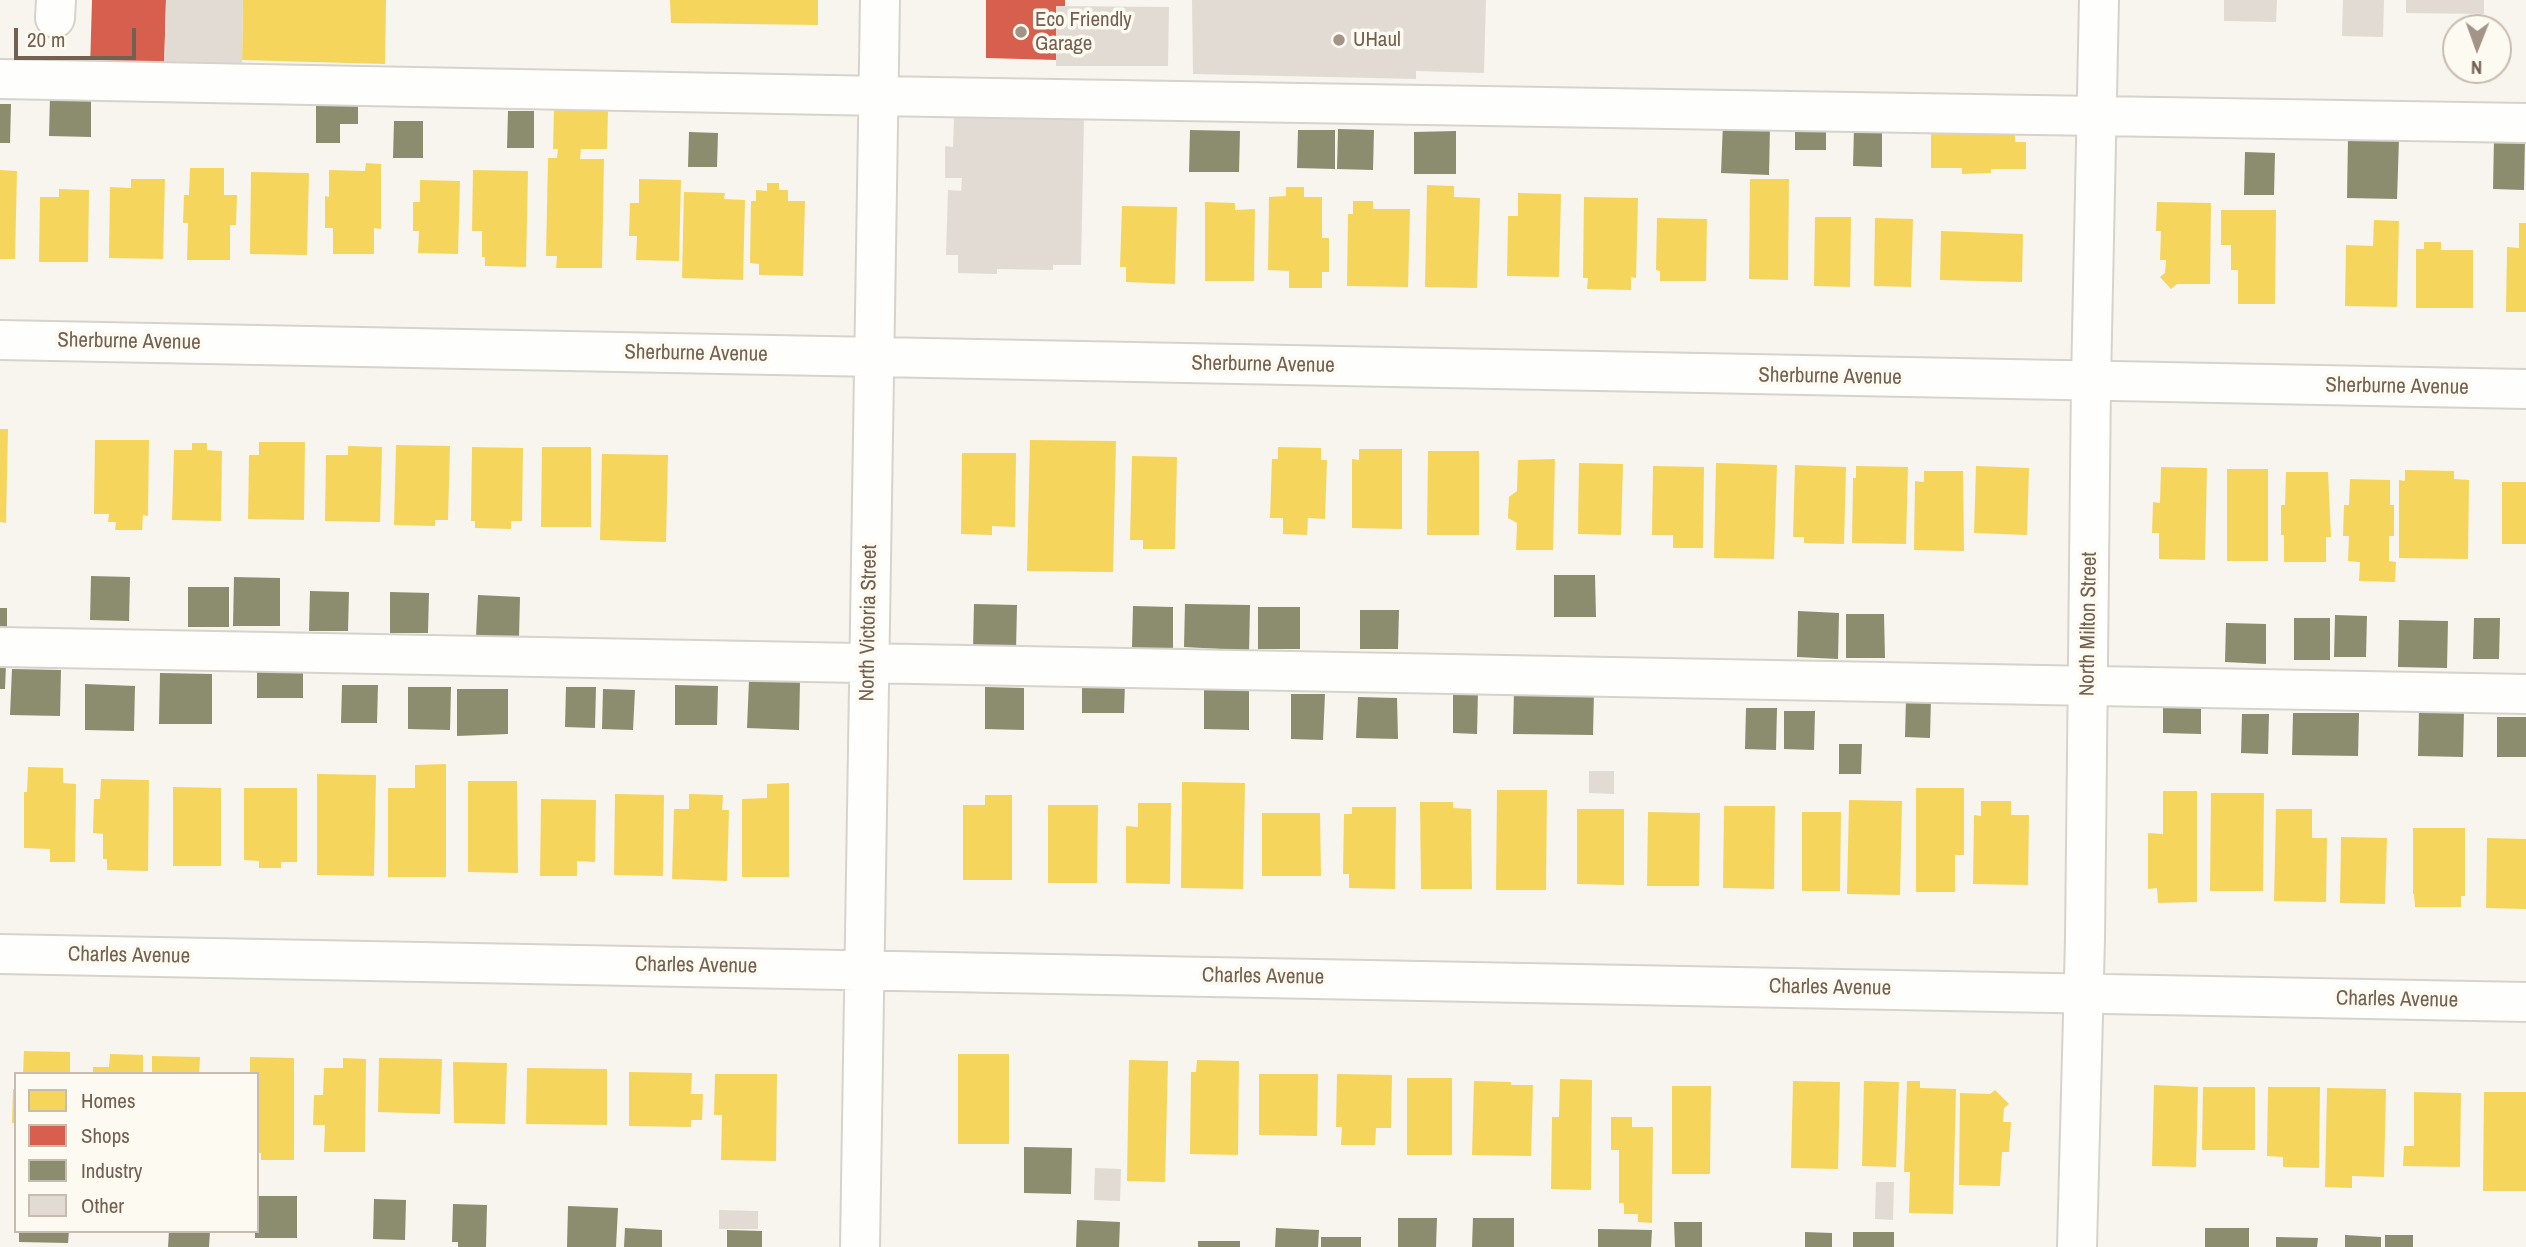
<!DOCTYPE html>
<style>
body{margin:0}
#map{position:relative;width:2526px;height:1247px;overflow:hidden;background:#f8f5ee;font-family:"Archivo Narrow",sans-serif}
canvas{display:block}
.legend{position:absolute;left:14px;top:1072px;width:245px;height:161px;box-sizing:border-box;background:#fdfaf1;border:2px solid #c6bcb1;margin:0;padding:9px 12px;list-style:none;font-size:21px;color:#736050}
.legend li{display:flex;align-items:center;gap:14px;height:35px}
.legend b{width:35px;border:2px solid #c6bcb1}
.north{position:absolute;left:2442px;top:14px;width:70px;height:70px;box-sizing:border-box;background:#fdfaf1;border:2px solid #c6bcb1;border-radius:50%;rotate:181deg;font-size:19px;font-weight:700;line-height:28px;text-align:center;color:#736050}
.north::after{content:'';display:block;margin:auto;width:24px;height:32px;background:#a29487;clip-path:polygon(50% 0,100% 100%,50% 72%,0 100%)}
.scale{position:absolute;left:14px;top:28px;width:122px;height:32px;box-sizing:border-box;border:4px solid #736050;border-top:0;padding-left:9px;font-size:21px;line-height:24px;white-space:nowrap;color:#736050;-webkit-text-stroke:5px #fdfaf1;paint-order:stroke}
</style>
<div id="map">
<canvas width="2526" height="1247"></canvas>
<ul class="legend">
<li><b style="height:19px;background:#f6d55c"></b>Homes</li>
<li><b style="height:19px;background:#d6604d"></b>Shops</li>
<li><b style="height:19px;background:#8c8c6e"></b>Industry</li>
<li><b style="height:19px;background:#e1dbd4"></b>Other</li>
</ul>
<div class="north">N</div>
<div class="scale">20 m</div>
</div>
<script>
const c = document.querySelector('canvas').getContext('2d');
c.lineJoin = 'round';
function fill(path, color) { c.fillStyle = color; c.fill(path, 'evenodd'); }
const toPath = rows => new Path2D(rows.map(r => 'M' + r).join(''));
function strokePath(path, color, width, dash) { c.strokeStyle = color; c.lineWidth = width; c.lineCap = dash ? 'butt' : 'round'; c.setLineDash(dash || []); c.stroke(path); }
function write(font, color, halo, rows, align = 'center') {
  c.font = font + ' "Archivo Narrow",sans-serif'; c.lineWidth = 7; c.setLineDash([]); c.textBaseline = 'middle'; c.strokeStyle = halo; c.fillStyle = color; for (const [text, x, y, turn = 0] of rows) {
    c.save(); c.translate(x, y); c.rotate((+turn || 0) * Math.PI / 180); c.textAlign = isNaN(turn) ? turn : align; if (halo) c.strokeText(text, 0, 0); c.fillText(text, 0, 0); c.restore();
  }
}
fill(toPath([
 [243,0,386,0,385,64,242,60],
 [670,0,818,0,818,25,671,23],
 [554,108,608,110,607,149,581,149,580,159,604,159,602,268,556,268,557,256,546,256,548,158,557,158,558,149,553,149],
 [1931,127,2015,128,2015,142,2026,142,2026,169,1991,169,1991,173,1962,174,1962,168,1931,168],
 [366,163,381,164,381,229,374,228,374,254,333,254,333,228,325,228,325,196,329,197,329,170,365,171],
 [190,168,224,168,224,195,237,195,236,225,230,225,230,260,187,260,188,223,183,223,184,195,189,195],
 [0,170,17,171,15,259,0,259],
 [473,170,528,171,526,267,485,266,485,257,482,257,482,231,472,231],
 [251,172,309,173,307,255,250,254],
 [131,179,165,179,163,259,109,258,110,187,131,188],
 [639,179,681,180,679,261,636,260,637,236,629,236,630,203,639,203],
 [1750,179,1789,179,1788,280,1749,279],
 [420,180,460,181,458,254,418,253,419,231,413,231,413,202,420,202],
 [767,183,779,183,779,190,788,190,788,201,805,201,803,276,759,275,759,264,750,263,751,201,756,201,756,190,767,191],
 [1427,185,1454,186,1454,197,1480,198,1477,288,1425,287],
 [1286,187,1304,187,1304,197,1322,197,1322,238,1329,238,1329,272,1322,272,1322,288,1289,288,1289,271,1268,270,1269,197,1286,196],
 [59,189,89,190,88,262,39,262,40,197,59,197],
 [684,192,725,193,724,199,745,200,743,280,682,278],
 [1518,193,1561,194,1559,277,1507,276,1508,216,1518,216],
 [1584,197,1638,198,1636,278,1631,277,1631,290,1587,289,1588,278,1583,278],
 [1353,201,1373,201,1373,209,1410,209,1408,287,1347,286,1348,214,1353,214],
 [1205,202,1235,203,1235,210,1255,209,1254,281,1205,281],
 [2157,202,2211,203,2210,284,2177,284,2171,289,2160,277,2165,273,2166,260,2160,260,2161,231,2156,231],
 [1122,206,1177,207,1175,284,1126,282,1126,267,1120,267],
 [2221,210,2276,210,2275,304,2238,304,2238,270,2231,270,2231,245,2221,245],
 [1815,217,1851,217,1850,287,1814,286],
 [1657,218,1707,219,1706,281,1660,281,1660,271,1656,270],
 [1875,218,1913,219,1911,287,1874,286],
 [2374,220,2399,221,2397,307,2345,306,2346,245,2373,246],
 [2519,223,2526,223,2526,312,2506,312,2507,247,2519,248],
 [1941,231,2023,234,2022,282,1940,280],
 [2424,242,2441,242,2441,250,2473,250,2473,308,2416,308,2416,249,2424,249],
 [0,429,8,429,6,523,0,522],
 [95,440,149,440,148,516,143,515,142,530,115,530,116,522,108,522,109,514,94,514],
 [1030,440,1116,441,1113,572,1027,571],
 [259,442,305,442,304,520,248,519,249,455,259,455],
 [192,443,207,443,207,450,222,451,221,521,172,520,174,450,192,450],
 [396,445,450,446,448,520,435,520,435,526,394,525],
 [348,446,382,447,380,522,325,521,326,455,348,455],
 [472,447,523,448,522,521,511,521,511,529,475,528,475,521,471,521],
 [542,447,591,447,591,527,541,527],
 [1278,447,1321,448,1321,460,1327,460,1325,519,1308,518,1307,535,1283,534,1283,518,1270,518,1272,459,1278,459],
 [1359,449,1402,449,1402,529,1352,528,1352,459,1359,460],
 [1428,451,1479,451,1479,535,1427,535],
 [962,453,1016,453,1015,527,992,526,992,535,961,534],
 [602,454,668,455,666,542,600,540],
 [1132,456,1177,457,1175,549,1143,549,1143,540,1130,540],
 [1555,459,1553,550,1516,550,1517,523,1508,518,1509,497,1517,491,1518,460],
 [1579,463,1623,464,1621,535,1578,534],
 [1716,463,1777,465,1774,559,1714,558],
 [1795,465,1846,467,1844,544,1804,543,1804,537,1793,537],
 [1653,466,1704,467,1703,548,1673,548,1673,535,1652,535],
 [1856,466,1908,467,1906,544,1852,543,1853,478,1856,478],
 [1976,466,2029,468,2027,535,1974,533],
 [2161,467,2207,468,2205,560,2159,559,2159,533,2152,533,2153,502,2160,503],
 [2227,469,2268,469,2268,561,2227,561],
 [2405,470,2454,471,2454,479,2469,480,2468,559,2399,558,2399,480,2405,481],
 [1924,471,1963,471,1964,551,1914,550,1915,481,1924,482],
 [2286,472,2328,472,2331,537,2326,537,2326,562,2284,562,2284,535,2281,535,2281,505,2285,505],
 [2350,479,2390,480,2390,505,2394,505,2394,536,2389,536,2389,561,2396,562,2395,582,2359,581,2360,562,2348,561,2349,536,2343,536,2344,505,2349,505],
 [2502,482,2526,482,2526,544,2502,544],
 [446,764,446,877,388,877,388,788,415,788,415,765],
 [28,767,63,768,63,783,76,784,75,862,50,862,50,849,24,848,24,792,27,792],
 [317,774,376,775,374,876,317,875],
 [101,779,149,780,148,871,107,870,107,859,103,859,103,834,93,833,94,799,100,799],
 [468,781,517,781,518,873,468,872],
 [1182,782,1245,783,1243,889,1181,888],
 [789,783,789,877,742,877,742,799,767,798,767,784],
 [173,787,221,788,221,866,173,866],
 [244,788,297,788,297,862,281,862,281,868,259,868,259,861,244,860],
 [1916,788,1964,788,1964,855,1955,855,1955,892,1916,892],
 [1497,790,1547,790,1546,890,1496,890],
 [2163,791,2197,791,2197,902,2158,903,2157,888,2148,889,2148,833,2163,834],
 [2211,793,2264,793,2263,891,2210,891],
 [615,794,664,795,663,876,614,875],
 [689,794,723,795,722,810,729,810,727,881,672,879,674,809,689,809],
 [985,795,1012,795,1012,880,963,880,963,805,985,805],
 [541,799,596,800,595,862,577,861,577,876,540,876],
 [1849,800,1902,801,1900,895,1847,894],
 [1981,801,2011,801,2011,815,2029,815,2028,885,1973,884,1974,815,1981,816],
 [1420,802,1453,802,1453,808,1471,809,1472,889,1421,889],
 [1138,803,1171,803,1170,884,1126,883,1126,826,1138,827],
 [1048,805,1098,805,1097,883,1048,883],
 [1724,806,1775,806,1774,889,1723,888],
 [1352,807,1396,807,1395,889,1349,888,1349,874,1343,874,1344,814,1352,814],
 [1577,809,1624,809,1624,885,1577,884],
 [2276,809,2312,809,2312,838,2327,838,2326,902,2274,901],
 [1648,812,1700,813,1699,886,1647,886],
 [1802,812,1841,812,1840,891,1802,891],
 [1262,813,1320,813,1321,876,1262,876],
 [2413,828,2465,828,2465,896,2461,896,2461,907,2415,907,2414,894,2413,894],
 [2341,837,2387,838,2385,904,2340,903],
 [2487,838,2526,839,2526,909,2486,908],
 [24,1051,70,1052,70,1074,23,1074],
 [110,1054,143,1055,143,1074,93,1074,93,1067,109,1067],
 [958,1054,1009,1054,1009,1144,958,1144],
 [152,1056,200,1057,199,1074,152,1074],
 [250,1057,294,1058,294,1160,261,1160,261,1153,257,1153,257,1074,250,1074],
 [343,1058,366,1059,365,1152,324,1152,325,1125,313,1125,314,1095,323,1095,324,1068,343,1068],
 [379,1058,442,1059,440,1114,378,1112],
 [1129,1060,1168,1061,1165,1182,1127,1181],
 [1197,1060,1239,1061,1238,1155,1190,1154,1191,1072,1196,1072],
 [453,1062,507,1063,505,1124,454,1123],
 [527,1068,607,1069,607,1125,526,1124],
 [629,1072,692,1073,691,1094,703,1094,702,1120,691,1120,691,1127,629,1126],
 [715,1074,777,1074,776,1161,721,1160,722,1115,714,1115],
 [1259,1074,1318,1074,1317,1136,1259,1135],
 [1337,1074,1392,1075,1391,1128,1376,1128,1375,1145,1341,1145,1342,1127,1336,1127],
 [1407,1078,1452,1078,1452,1155,1407,1155],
 [1560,1079,1592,1080,1591,1190,1551,1189,1552,1117,1559,1117],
 [1474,1081,1511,1082,1511,1085,1533,1085,1531,1156,1472,1155],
 [1793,1081,1840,1082,1838,1169,1791,1168],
 [1864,1081,1899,1082,1896,1167,1862,1166],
 [1907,1081,1920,1081,1920,1088,1956,1089,1953,1214,1909,1213,1910,1172,1904,1172],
 [2154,1085,2198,1087,2196,1167,2152,1166],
 [1672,1086,1711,1086,1710,1174,1672,1174],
 [2203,1087,2255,1087,2255,1150,2202,1150],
 [2268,1087,2320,1087,2319,1168,2283,1167,2283,1157,2267,1156],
 [2327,1088,2386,1089,2384,1177,2352,1176,2352,1188,2325,1187],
 [13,1089,16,1089,16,1123,12,1123],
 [1995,1090,2009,1104,2004,1108,2003,1122,2011,1122,2009,1152,2002,1152,2000,1186,1959,1185,1960,1093,1990,1094],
 [2414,1092,2461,1093,2460,1167,2403,1166,2404,1146,2414,1146],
 [2484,1092,2526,1092,2526,1191,2483,1191],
 [1611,1117,1632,1117,1632,1127,1653,1127,1652,1223,1638,1222,1638,1214,1624,1214,1624,1203,1619,1203,1619,1150,1611,1150]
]), '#f6d55c');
fill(toPath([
 [92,0,166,0,164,70,90,69],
 [986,0,1065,0,1065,6,1056,6,1056,60,986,58]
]), '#d6604d');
fill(toPath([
 [50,97,91,98,91,137,49,136],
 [316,100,358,100,358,124,340,124,340,143,316,143],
 [0,104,11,104,10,143,0,143],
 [508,111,534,111,534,148,507,148],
 [394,121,423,121,423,158,393,158],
 [1723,123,1770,126,1769,175,1721,173],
 [1795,123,1826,124,1826,150,1795,150],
 [1854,128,1882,129,1882,167,1853,166],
 [1338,129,1374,130,1373,170,1337,169],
 [1190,130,1240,131,1239,172,1189,172],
 [1298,130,1335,130,1335,169,1297,168],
 [1456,131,1456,174,1414,174,1414,132],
 [689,132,718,133,717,167,688,167],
 [2348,138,2399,139,2397,199,2347,198],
 [2494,138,2525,139,2524,190,2493,189],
 [2245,152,2275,153,2274,195,2244,195],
 [1554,575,1595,575,1596,617,1554,617],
 [91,576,130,577,129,621,90,620],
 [234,577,280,578,280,626,233,626],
 [188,587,229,587,229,627,188,627],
 [310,591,349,592,348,631,309,631],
 [390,592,429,593,428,633,390,633],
 [478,595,520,597,519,637,476,636],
 [974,604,1017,605,1016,651,973,650],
 [1185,604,1250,605,1249,654,1221,653,1221,649,1184,647],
 [1133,606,1173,607,1173,648,1132,648],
 [1258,607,1300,607,1300,649,1258,649],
 [0,608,7,608,7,635,0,635],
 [1360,610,1399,610,1398,649,1360,649],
 [1798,611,1839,613,1838,659,1797,657],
 [1846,614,1884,614,1885,658,1846,658],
 [2335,615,2367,616,2366,657,2334,657],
 [2294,618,2330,618,2330,660,2294,660],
 [2474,618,2500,618,2499,659,2473,659],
 [2399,620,2448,621,2447,668,2398,667],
 [2226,623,2266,624,2266,664,2225,662],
 [0,664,6,664,5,689,0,689],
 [257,668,303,669,303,698,257,698],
 [12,669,61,670,60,716,10,715],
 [160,673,212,674,212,724,159,724],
 [749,680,800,681,799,730,747,728],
 [85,684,135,686,134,731,85,730],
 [1082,684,1125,684,1124,713,1082,713],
 [342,685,378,685,377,723,341,723],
 [675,685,718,686,717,725,675,725],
 [408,687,451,687,450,730,408,729],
 [566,687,596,687,595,728,565,727],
 [985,687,1024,688,1024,730,985,729],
 [457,689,508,689,508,734,457,736],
 [603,689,635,690,633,730,602,729],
 [1514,689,1594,690,1593,735,1513,734],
 [1204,690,1249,690,1249,730,1204,729],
 [1453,690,1478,690,1477,734,1453,733],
 [1291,694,1325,694,1323,740,1291,739],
 [1358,697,1397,698,1398,739,1356,738],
 [1906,698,1931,698,1930,738,1905,737],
 [2163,704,2201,704,2201,734,2163,733],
 [1746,708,1777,708,1776,750,1745,749],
 [2419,710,2464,711,2463,757,2418,756],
 [1784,711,1815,711,1814,750,1784,749],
 [2293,713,2359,713,2358,756,2292,755],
 [2242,714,2269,714,2268,754,2241,753],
 [2497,717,2526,717,2526,757,2497,757],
 [1839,744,1862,744,1861,774,1839,774],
 [1024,1147,1072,1148,1071,1194,1024,1193],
 [257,1196,297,1196,297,1238,255,1238,255,1231,257,1231],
 [374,1199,406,1200,405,1240,373,1239],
 [453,1204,487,1205,486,1247,458,1247,458,1242,452,1242],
 [568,1206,618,1208,616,1247,567,1247],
 [1398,1218,1437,1218,1436,1247,1398,1247],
 [1473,1218,1514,1218,1514,1247,1472,1247],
 [1077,1220,1120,1222,1119,1247,1076,1247],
 [1674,1222,1702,1222,1702,1247,1675,1247],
 [625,1228,662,1230,662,1247,624,1247],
 [1276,1228,1319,1230,1318,1247,1275,1247],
 [2205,1228,2249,1228,2249,1247,2205,1247],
 [1598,1229,1652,1230,1651,1247,1598,1247],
 [727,1230,762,1231,762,1247,727,1247],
 [19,1231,69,1231,68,1243,19,1242],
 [169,1231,210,1231,209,1247,168,1247],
 [1805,1232,1832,1233,1832,1247,1805,1247],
 [1853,1232,1894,1232,1894,1247,1853,1247],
 [2345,1235,2381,1237,2381,1247,2345,1247],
 [2385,1235,2413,1235,2413,1247,2385,1247],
 [1321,1237,1361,1237,1361,1247,1321,1247],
 [2276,1237,2318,1238,2317,1247,2276,1247],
 [1198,1241,1240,1241,1240,1247,1198,1247]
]), '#8c8c6e');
fill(toPath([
 [166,0,243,0,242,72,164,70],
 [1192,0,1486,0,1484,73,1416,71,1416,79,1193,74],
 [2224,0,2277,0,2276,22,2224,21],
 [2343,0,2384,0,2383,37,2342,36],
 [2406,0,2484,0,2484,14,2406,13],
 [1056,6,1169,7,1168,66,1056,66],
 [954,117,1084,120,1081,265,1053,265,1053,270,997,269,997,274,958,273,958,255,946,255,948,190,961,191,962,178,945,178,945,146,953,147],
 [1589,771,1614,771,1614,794,1589,793],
 [1095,1168,1121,1169,1120,1201,1094,1200],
 [1876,1182,1894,1182,1893,1220,1875,1219],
 [719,1210,758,1211,758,1229,719,1229]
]), '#e1dbd4');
const minor = toPath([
 [55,18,56,0],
 [0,79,934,97,2526,123],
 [0,340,2526,389],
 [0,647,2526,694],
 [0,954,2526,1002],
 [860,1247,880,0],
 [2077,1247,2085,939,2091,382,2099,0]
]);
strokePath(minor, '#d7d2cc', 42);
strokePath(minor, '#fefefc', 38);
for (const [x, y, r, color] of [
 [1021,32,7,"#a29487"],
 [1339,40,7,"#a29487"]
]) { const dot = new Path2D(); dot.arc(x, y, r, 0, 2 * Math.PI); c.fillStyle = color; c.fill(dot); strokePath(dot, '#fdfaf1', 2.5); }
write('21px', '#736050', '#fdfaf1', [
 ["Eco Friendly",1035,20],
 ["Garage",1035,44],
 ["UHaul",1353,40]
], 'left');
write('21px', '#736050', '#fdfaf1', [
 ["Sherburne Avenue",129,342,1],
 ["Sherburne Avenue",696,354,1],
 ["Sherburne Avenue",1263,365,1],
 ["Sherburne Avenue",1830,377,1],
 ["Sherburne Avenue",2397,387,1],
 ["North Victoria Street",869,623,-89],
 ["North Milton Street",2089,624,-89],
 ["Charles Avenue",129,956,1],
 ["Charles Avenue",696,966,1],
 ["Charles Avenue",1263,977,1],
 ["Charles Avenue",1830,988,1],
 ["Charles Avenue",2397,1000,1]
]);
</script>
